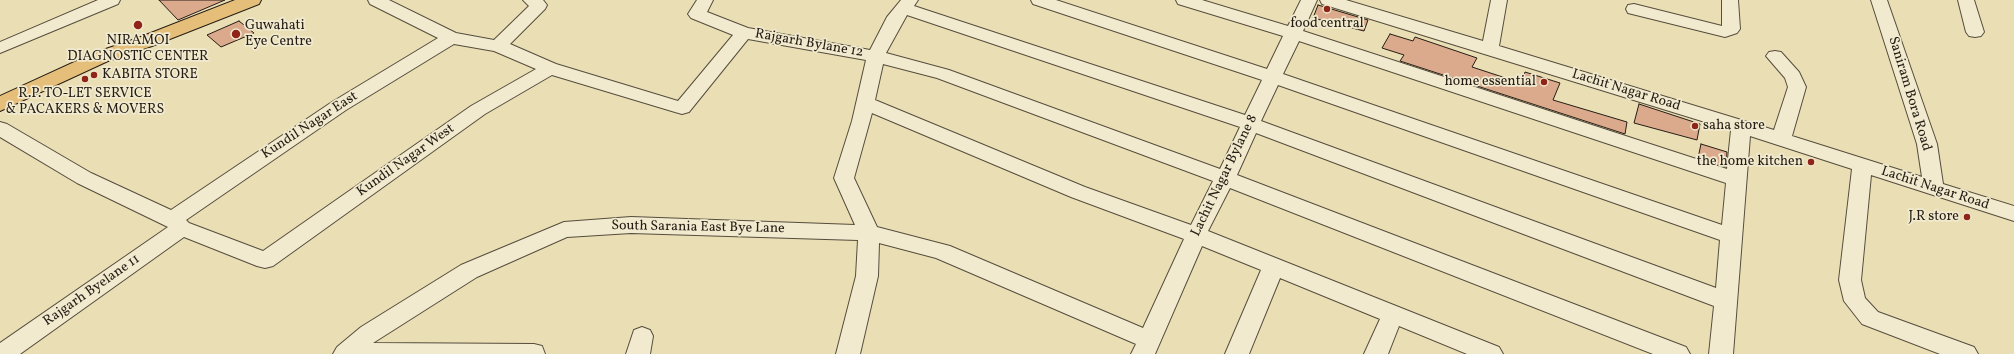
<!DOCTYPE html>
<style>
body{margin:0}
canvas{display:block;background:#eadeb5}
</style>
<canvas width="2014" height="354"></canvas>
<script>
const c = document.querySelector('canvas').getContext('2d');
c.lineJoin = 'round';
function fill(path, color) { c.fillStyle = color; c.fill(path, 'evenodd'); }
const toPath = rows => new Path2D(rows.map(r => 'M' + r).join(''));
function strokePath(path, color, width, dash) { c.strokeStyle = color; c.lineWidth = width; c.lineCap = dash ? 'butt' : 'round'; c.setLineDash(dash || []); c.stroke(path); }
function write(font, color, halo, rows, align = 'center') {
  c.font = font + ' Vollkorn,serif'; c.lineWidth = 3.5; c.setLineDash([]); c.textBaseline = 'middle'; c.strokeStyle = halo; c.fillStyle = color; for (const [text, x, y, turn = 0] of rows) {
    c.save(); c.translate(x, y); c.rotate((+turn || 0) * Math.PI / 180); c.textAlign = isNaN(turn) ? turn : align; if (halo) c.strokeText(text, 0, 0); c.fillText(text, 0, 0); c.restore();
  }
}
const building = toPath([
 [159,0,225,0,178,20,159,0],
 [1318,5,1368,20,1364,31,1313,18,1318,5],
 [239,21,254,33,221,47,207,35,239,21],
 [1390,34,1413,41,1415,37,1477,58,1472,67,1521,83,1525,72,1560,83,1553,100,1627,122,1625,134,1400,61,1404,55,1382,48,1390,34],
 [1639,104,1700,124,1697,140,1634,123,1639,104],
 [1701,144,1727,152,1726,167,1698,158,1701,144]
]);
fill(building, '#dbaa8d');
strokePath(building, '#251d14', 1);
const minor = toPath([
 [98,0,120,0,118,4,0,53,0,42,98,0],
 [368,0,389,0,456,33,494,40,529,6,523,0,543,0,547,5,545,9,510,44,556,64,678,101,733,35,691,18,688,14,697,0,713,0,707,12,748,28,870,50,887,17,901,0,918,0,914,6,1245,115,1262,80,1033,4,1031,0,1056,0,1267,69,1283,36,1178,4,1176,0,1202,0,1288,26,1301,0,1317,0,1303,31,1727,169,1731,130,1322,4,1320,0,1346,0,1483,41,1491,0,1507,0,1499,46,1774,130,1788,87,1785,78,1766,56,1769,52,1775,51,1781,52,1799,72,1806,87,1792,136,1922,177,1917,144,1871,0,1887,0,1937,144,1943,184,2014,206,2014,221,1871,175,1861,280,1865,298,1878,312,1974,347,1978,354,1940,354,1862,324,1844,301,1839,280,1852,169,1750,136,1733,354,1709,354,1714,306,1256,133,1237,175,1686,347,1690,354,1653,354,1230,188,1208,231,1499,347,1503,354,1467,354,1399,326,1388,354,1364,354,1380,319,1280,278,1249,354,1225,354,1261,270,1202,246,1155,354,1131,354,1136,344,936,258,879,243,878,276,860,354,836,354,856,276,858,240,631,233,567,237,477,277,373,343,534,344,542,346,545,354,333,354,337,347,361,327,461,265,564,222,631,217,855,225,834,178,852,121,866,60,748,39,689,112,682,114,675,112,552,75,485,114,273,266,265,268,257,266,184,237,20,354,0,354,0,343,168,227,77,183,0,137,0,122,7,124,91,173,171,210,332,102,438,38,370,4,368,0],
 [907,15,1240,127,1220,169,949,70,886,53,907,15],
 [1299,41,1726,183,1722,225,1283,74,1299,41],
 [454,44,494,51,536,69,471,106,263,251,189,223,186,220,346,110,454,44],
 [883,64,937,78,1213,181,1191,225,1085,187,875,100,883,64],
 [1278,85,1720,240,1716,288,1261,121,1278,85],
 [872,113,1071,197,1184,239,1143,328,950,246,877,227,854,178,872,113],
 [1722,0,1738,0,1740,29,1737,33,1725,37,1628,13,1626,9,1628,5,1634,4,1722,26,1722,0],
 [1958,0,1974,0,1984,32,1981,36,1975,37,1969,36,1966,32,1958,0],
 [642,327,650,330,653,336,650,354,626,354,634,330,642,327]
]);
const major = toPath([
 [235,0,261,0,259,4,152,46,108,61,0,111,0,96,94,53,138,38,235,0]
]);
strokePath(minor, '#564d3c', 2);
strokePath(major, '#251d14', 2);
fill(minor, '#f1eacf');
fill(major, '#e5bf7a');
for (const [x, y, r, color] of [
 [1327,9,4,"#8f2418"],
 [138,25,5,"#8f2418"],
 [236,34,5,"#8f2418"],
 [94,75,4,"#8f2418"],
 [85,79,4,"#8f2418"],
 [1544,82,4,"#8f2418"],
 [1695,126,4,"#8f2418"],
 [1811,162,4,"#8f2418"],
 [1967,217,4,"#8f2418"]
]) { const dot = new Path2D(); dot.arc(x, y, r, 0, 2 * Math.PI); c.fillStyle = color; c.fill(dot); strokePath(dot, '#f1eacf', 1.5); }
write('14px', '#251d14', '#f1eacf', [
 ["food central",1327,24],
 ["Guwahati",245,26,"left"],
 ["Eye Centre",245,42,"left"],
 ["NIRAMOI",138,41],
 ["DIAGNOSTIC CENTER",138,57],
 ["KABITA STORE",102,75,"left"],
 ["home essential",1536,82,"right"],
 ["R.P. TO-LET SERVICE",85,94],
 ["& PACAKERS & MOVERS",85,110],
 ["saha store",1703,126,"left"],
 ["the home kitchen",1803,162,"right"],
 ["J.R store",1959,217,"right"]
]);
write('14px', '#251d14', '#f1eacf', [
 ["Rajgarh Bylane 12",809,44,10],
 ["Lachit Nagar Road",1626,91,17],
 ["Saniram Bora Road",1909,94,73],
 ["Kundil Nagar East",310,126,-33],
 ["Kundil Nagar West",406,161,-35],
 ["Lachit Nagar Bylane 8",1225,176,-64],
 ["Lachit Nagar Road",1935,189,18],
 ["South Sarania East Bye Lane",698,228,1],
 ["Rajgarh Byelane 11",92,291,-35]
]);
</script>
